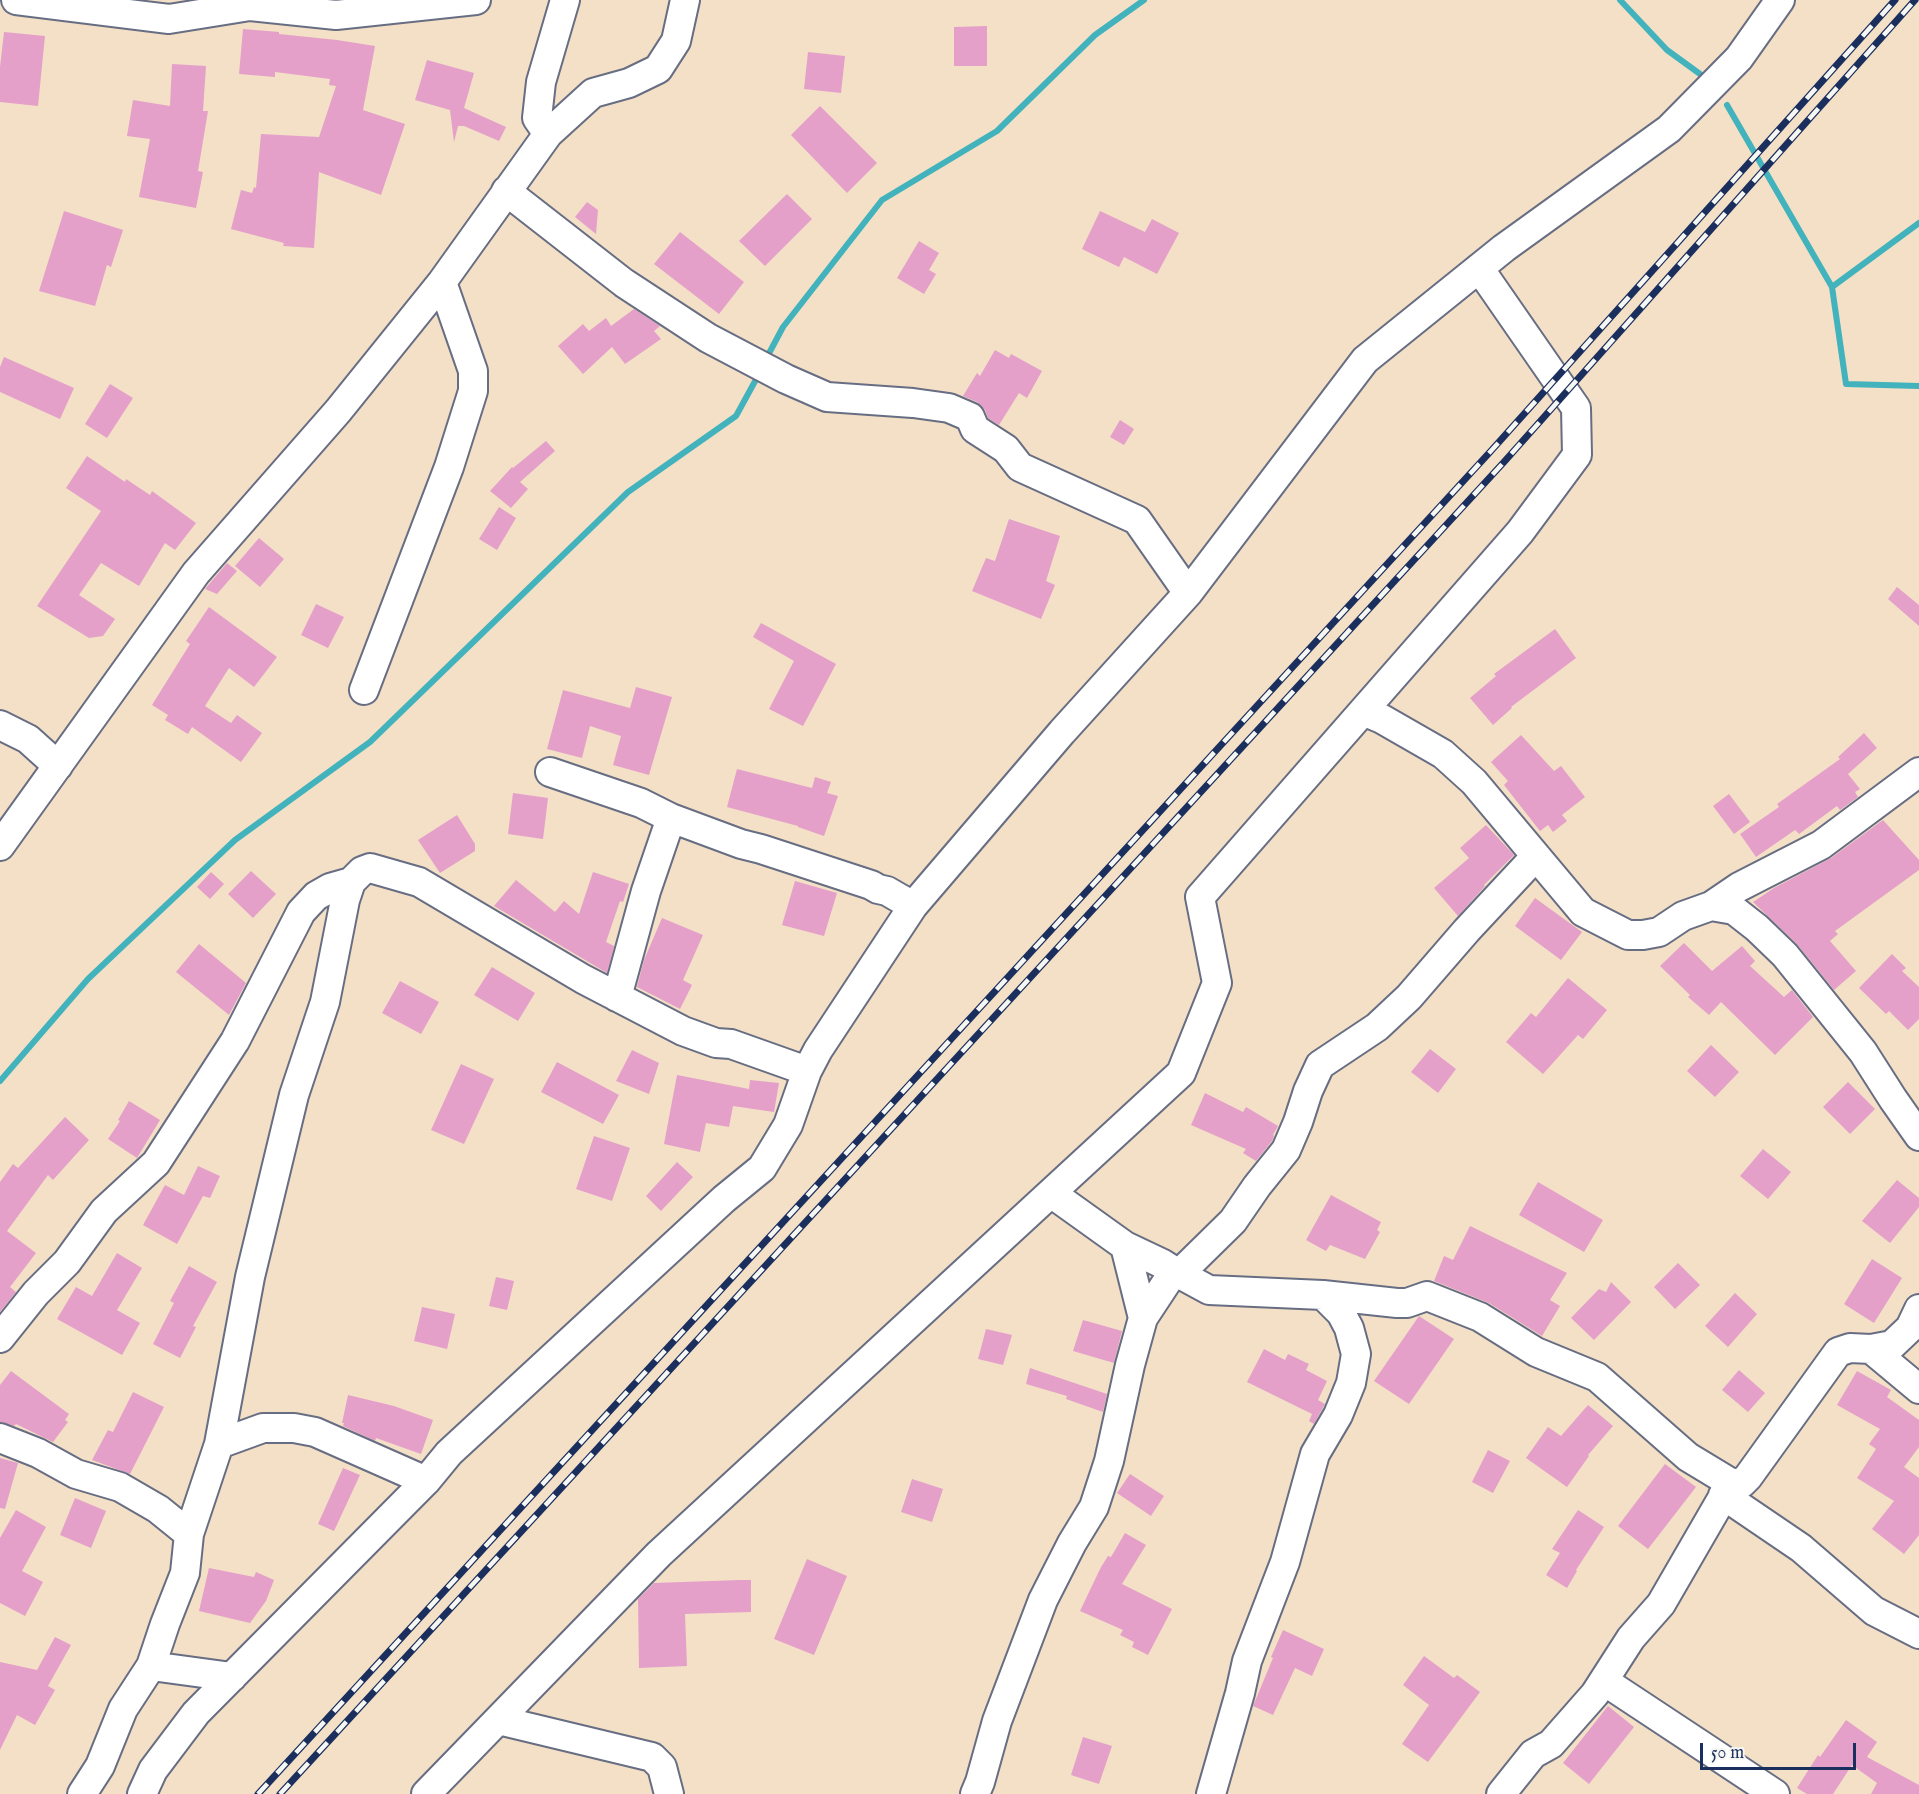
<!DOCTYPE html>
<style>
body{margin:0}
#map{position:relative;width:1919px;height:1794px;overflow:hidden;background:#f3e0c6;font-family:"IM FELL English",serif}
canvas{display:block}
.scale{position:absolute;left:1700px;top:1743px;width:156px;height:27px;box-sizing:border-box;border:3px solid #1b2f5e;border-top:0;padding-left:8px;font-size:18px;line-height:21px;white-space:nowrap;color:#1b2f5e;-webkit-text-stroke:4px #f6f6f2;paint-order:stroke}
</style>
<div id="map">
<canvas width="1919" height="1794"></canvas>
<div class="scale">50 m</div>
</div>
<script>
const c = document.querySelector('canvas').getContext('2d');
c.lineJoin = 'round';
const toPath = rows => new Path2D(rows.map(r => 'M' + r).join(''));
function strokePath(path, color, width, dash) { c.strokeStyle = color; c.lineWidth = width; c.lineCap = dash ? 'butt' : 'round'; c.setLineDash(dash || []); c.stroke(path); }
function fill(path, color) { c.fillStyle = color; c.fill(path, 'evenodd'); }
strokePath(toPath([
 [1620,0,1667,50,1700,74],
 [1727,105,1832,287,1846,384,1919,386],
 [1832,287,1919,223],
 [766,359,783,327,882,200,997,131,1095,35,1144,0],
 [0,1081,88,979,235,840,370,742,628,492,736,416,759,374]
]), '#42b2bc', 6);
fill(toPath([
 [987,26,987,66,954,66,954,27],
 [243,29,279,32,279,34,337,40,375,46,363,110,405,124,381,195,319,172,314,248,283,246,284,243,231,229,241,190,252,193,254,187,256,188,261,134,319,137,336,86,329,85,330,79,275,72,275,77,239,74],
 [4,32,45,36,38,106,0,102,0,67],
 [808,52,845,56,841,93,804,89],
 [427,60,474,73,464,108,506,127,499,141,464,126,458,126,454,142,450,110,415,100],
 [172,64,206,66,203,111,208,111,198,171,203,172,196,208,139,197,150,139,127,136,133,100,170,106],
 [820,106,877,163,847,193,791,135],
 [787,194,812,219,765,266,739,241],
 [587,202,598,210,596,234,575,217],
 [64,211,123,230,111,267,107,265,95,306,39,291],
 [1100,211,1145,232,1152,219,1179,233,1157,274,1124,257,1119,267,1082,249],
 [680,232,744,282,719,314,654,264],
 [919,241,939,253,929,270,936,274,924,294,897,278],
 [634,309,660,326,654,331,661,339,625,364,612,347,583,374,558,346,583,324,589,331,606,318,611,326],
 [995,350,1009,358,1011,354,1042,371,1027,398,1019,393,999,425,988,418,985,410,977,402,963,396,977,373,980,376],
 [4,357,74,388,60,419,0,392,0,367],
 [110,384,133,398,107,438,85,424],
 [1120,420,1134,429,1124,445,1110,437],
 [546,441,555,451,520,482,528,489,511,508,490,491,512,467,513,468],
 [87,456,125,482,126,479,150,495,152,491,196,523,175,550,165,543,139,586,101,563,79,595,115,619,103,636,89,638,37,606,101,511,66,488],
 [499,507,516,518,497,550,479,539],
 [1009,519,1060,536,1046,581,1055,585,1041,619,972,591,986,558,995,561],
 [259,538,284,559,260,587,235,566],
 [227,563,237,571,217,594,205,589],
 [1897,587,1919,605,1919,626,1888,599],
 [316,604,344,617,328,648,301,635],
 [209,607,277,657,254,687,229,668,205,706,231,723,237,715,262,733,241,762,192,727,188,734,165,720,168,715,152,705,190,644,186,641],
 [761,623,836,664,803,726,769,709,794,661,753,637],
 [1555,629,1576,658,1511,707,1512,708,1493,725,1470,698,1496,676,1494,674],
 [636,687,672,697,649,775,613,765,621,736,590,726,582,758,547,749,563,690,630,708],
 [1864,733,1877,748,1848,774,1860,789,1855,792,1858,797,1840,810,1837,806,1799,834,1795,830,1756,857,1740,834,1779,807,1777,804,1840,759,1838,757],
 [1521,735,1554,771,1561,766,1585,797,1562,815,1567,821,1553,832,1548,825,1540,831,1504,785,1508,781,1491,762],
 [737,769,812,788,815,777,831,782,827,793,838,796,824,836,798,827,798,826,727,807],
 [513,793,548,798,543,839,508,834],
 [1729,794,1750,822,1734,834,1713,806],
 [457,815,475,844,475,851,440,873,418,840],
 [1883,820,1919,860,1919,870,1835,931,1838,934,1830,941,1856,971,1834,990,1796,943,1753,902,1774,888,1831,858],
 [1486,825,1514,855,1484,885,1485,886,1458,916,1434,888,1469,858,1460,848],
 [251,871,276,894,253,918,228,894],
 [211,872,224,884,210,899,197,887],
 [593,872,629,884,623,902,620,901,606,942,614,946,607,973,494,906,516,880,555,912,564,901,579,914],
 [795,881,837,893,824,936,782,925],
 [1535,898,1582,932,1561,960,1515,926],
 [662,918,703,935,683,980,692,985,680,1009,637,987,644,960],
 [1684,943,1712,971,1742,946,1755,961,1750,966,1784,997,1792,990,1813,1017,1775,1055,1721,1002,1709,1015,1688,997,1690,995,1660,966],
 [199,944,246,983,229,1015,176,972],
 [1892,954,1906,968,1902,971,1919,987,1919,1019,1908,1030,1889,1011,1886,1014,1859,988],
 [492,967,535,993,518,1021,474,995],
 [1568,978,1607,1010,1583,1039,1578,1035,1543,1074,1506,1042,1531,1013,1536,1017],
 [400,981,439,1002,421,1034,382,1013],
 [1711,1045,1739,1072,1715,1097,1687,1071],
 [1430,1049,1456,1069,1438,1093,1411,1072],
 [632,1050,659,1063,649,1094,616,1081],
 [557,1062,619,1095,603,1124,541,1092],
 [461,1064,494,1079,464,1144,431,1130],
 [677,1075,749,1089,750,1080,779,1083,774,1112,733,1106,729,1127,706,1123,700,1152,664,1144],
 [1848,1082,1875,1109,1850,1134,1823,1107],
 [1205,1093,1243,1112,1246,1107,1278,1126,1273,1135,1274,1136,1272,1141,1256,1161,1243,1153,1246,1149,1191,1125],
 [129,1101,160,1120,137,1158,108,1139,120,1121,118,1120],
 [65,1117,89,1140,53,1180,48,1175,7,1231,36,1253,10,1287,16,1292,0,1312,0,1182,13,1164,18,1168],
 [594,1136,630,1148,612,1201,576,1189],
 [1763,1149,1791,1172,1768,1199,1740,1176],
 [677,1162,693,1177,661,1211,646,1196],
 [198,1166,220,1176,210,1198,203,1196,177,1244,143,1225,165,1185,184,1195],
 [1897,1180,1919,1198,1919,1207,1890,1243,1862,1221],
 [1538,1182,1603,1220,1584,1252,1519,1215],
 [1331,1195,1381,1222,1377,1230,1380,1232,1365,1259,1330,1245,1326,1251,1306,1240],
 [1470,1226,1567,1273,1550,1300,1560,1306,1542,1336,1489,1303,1434,1281,1444,1256,1453,1260],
 [117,1253,142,1268,117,1310,140,1323,122,1355,57,1319,76,1287,92,1296],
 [1872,1259,1902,1278,1874,1323,1844,1304],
 [1678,1263,1700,1285,1675,1309,1654,1287],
 [189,1266,217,1282,193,1326,196,1327,180,1358,153,1344,174,1303,170,1301],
 [496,1277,514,1281,507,1310,489,1306],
 [1611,1282,1631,1302,1594,1340,1571,1318,1599,1289,1606,1292],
 [1735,1293,1757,1314,1728,1347,1705,1326],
 [422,1307,455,1314,447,1349,414,1341],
 [1419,1316,1454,1339,1409,1404,1374,1381],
 [1083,1320,1122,1331,1114,1363,1073,1351],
 [986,1329,1012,1335,1003,1365,978,1359],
 [1264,1349,1285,1360,1288,1354,1309,1364,1306,1370,1327,1381,1318,1400,1325,1404,1314,1424,1309,1421,1312,1414,1247,1382],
 [1030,1368,1107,1394,1103,1412,1066,1399,1067,1396,1026,1384],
 [1739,1370,1765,1393,1748,1412,1722,1390],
 [11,1371,69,1414,65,1420,68,1422,53,1442,16,1424,14,1426,0,1422,0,1385],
 [1857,1371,1891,1390,1887,1397,1919,1420,1919,1447,1904,1467,1919,1478,1919,1535,1904,1554,1872,1529,1894,1501,1857,1478,1876,1449,1869,1444,1880,1429,1837,1405],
 [133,1392,164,1407,130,1474,92,1460,108,1430,113,1432],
 [348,1395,394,1406,433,1420,421,1454,376,1438,375,1441,343,1426,344,1423,342,1423],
 [1588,1405,1613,1426,1588,1455,1589,1456,1567,1487,1526,1458,1548,1427,1561,1436],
 [1488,1450,1510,1461,1493,1493,1472,1482],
 [0,1458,18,1463,5,1509,0,1508],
 [1665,1464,1696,1487,1648,1549,1618,1526],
 [343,1468,360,1475,334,1531,318,1524],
 [1130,1474,1164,1496,1151,1516,1117,1493],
 [912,1479,943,1489,932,1522,901,1512],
 [75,1498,106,1511,91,1548,60,1535],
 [16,1510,46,1527,22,1571,43,1582,25,1616,0,1603,0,1538],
 [1578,1510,1604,1527,1576,1570,1577,1571,1567,1588,1546,1575,1560,1553,1552,1549],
 [1125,1533,1146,1545,1122,1584,1172,1609,1148,1655,1132,1647,1134,1642,1120,1635,1123,1630,1080,1611,1101,1567,1108,1556,1111,1557],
 [807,1559,847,1576,814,1655,774,1639],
 [209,1568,254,1577,256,1572,274,1580,266,1601,250,1623,199,1611],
 [739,1580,751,1580,751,1612,685,1614,687,1666,639,1668,638,1599,654,1583],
 [1283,1630,1324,1649,1312,1676,1295,1668,1273,1715,1253,1706,1273,1658,1271,1657],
 [55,1637,71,1645,48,1686,55,1690,35,1725,17,1715,0,1750,0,1662,37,1670],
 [1424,1656,1454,1678,1457,1675,1480,1692,1428,1762,1402,1744,1429,1705,1403,1685],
 [1608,1706,1634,1727,1589,1784,1563,1763],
 [1846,1720,1877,1742,1867,1757,1919,1785,1919,1794,1871,1794,1877,1783,1852,1765,1833,1794,1807,1794,1797,1788,1818,1755,1820,1757],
 [1083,1737,1112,1746,1099,1784,1071,1775]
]), '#e4a0c9');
const minor = toPath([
 [16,0,169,19,250,6,336,15,476,0],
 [548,134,537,118,541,82,565,0],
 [506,191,624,283,708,338,786,379,827,397,913,403,949,408,970,417,975,429,1006,449,1020,467,1137,520,1188,593],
 [364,690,449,467,473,391,473,371,442,282],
 [1363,711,1382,719,1443,754,1474,782,1583,912,1628,935,1643,935,1659,932,1683,916,1711,906,1734,910,1757,928,1785,955,1863,1052,1893,1099,1919,1136],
 [0,725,28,739,58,766],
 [550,772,641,803,671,818,741,844,761,849,871,885,878,889,887,891,913,906],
 [0,846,196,573,338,411,442,282,548,134,593,93,629,83,658,69,676,41,685,0],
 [1711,906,1739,887,1821,845,1919,772],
 [617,997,646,891,671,818],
 [1125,1246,1143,1318],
 [1174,1271,1209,1290,1323,1295,1397,1303,1407,1303,1427,1296,1480,1317,1536,1352,1597,1377,1688,1457,1731,1483,1742,1483,1748,1477,1838,1352,1850,1348,1871,1349,1892,1345,1910,1328,1919,1309],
 [1179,1274,1233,1221,1257,1186,1286,1150,1298,1122,1308,1091,1320,1065,1377,1027,1409,997,1467,930,1536,856],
 [0,1338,36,1293,67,1262,104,1211,156,1163,235,1041,301,912,316,896,330,888,351,882],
 [1871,1349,1919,1389],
 [0,1438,38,1453,76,1474,120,1487,158,1509,189,1534,185,1573,165,1624,151,1666,123,1709,100,1766,82,1794],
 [219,1444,263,1428,294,1428,315,1432,426,1481],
 [1723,1495,1801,1548,1874,1611,1919,1634],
 [189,1534,219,1444,250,1277,294,1095,325,1002,345,900,351,882,362,871,370,868,419,882,583,979,683,1031,716,1043,731,1044,807,1071],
 [151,1666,232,1677],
 [1604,1681,1775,1794],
 [498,1720,652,1757,662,1767,669,1794],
 [142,1794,153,1770,196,1713,426,1481,449,1453,724,1199,762,1168,788,1125,807,1071,818,1050,913,906,1062,732,1188,593,1365,360,1504,248,1669,129,1739,58,1780,0],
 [426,1794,659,1554,1181,1073,1217,983,1200,897,1520,532,1577,455,1576,408,1479,268],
 [975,1794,980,1782,997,1721,1043,1600,1072,1543,1094,1507,1109,1461,1130,1365,1143,1318,1174,1271,1163,1264,1125,1246,1051,1193],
 [1211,1794,1240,1693,1247,1661,1285,1562,1315,1454,1338,1415,1351,1383,1356,1354,1349,1328,1341,1313,1323,1295],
 [1501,1794,1533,1754,1551,1744,1595,1694,1631,1638,1661,1604,1731,1483]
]);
strokePath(minor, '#676d82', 32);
strokePath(minor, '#fff', 28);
const rail = toPath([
 [258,1794,1490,452,1895,0],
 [280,1794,1504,462,1915,0]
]);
strokePath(rail, '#1b2f5e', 7);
strokePath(rail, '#f6f6f2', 4.5, [14]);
</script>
